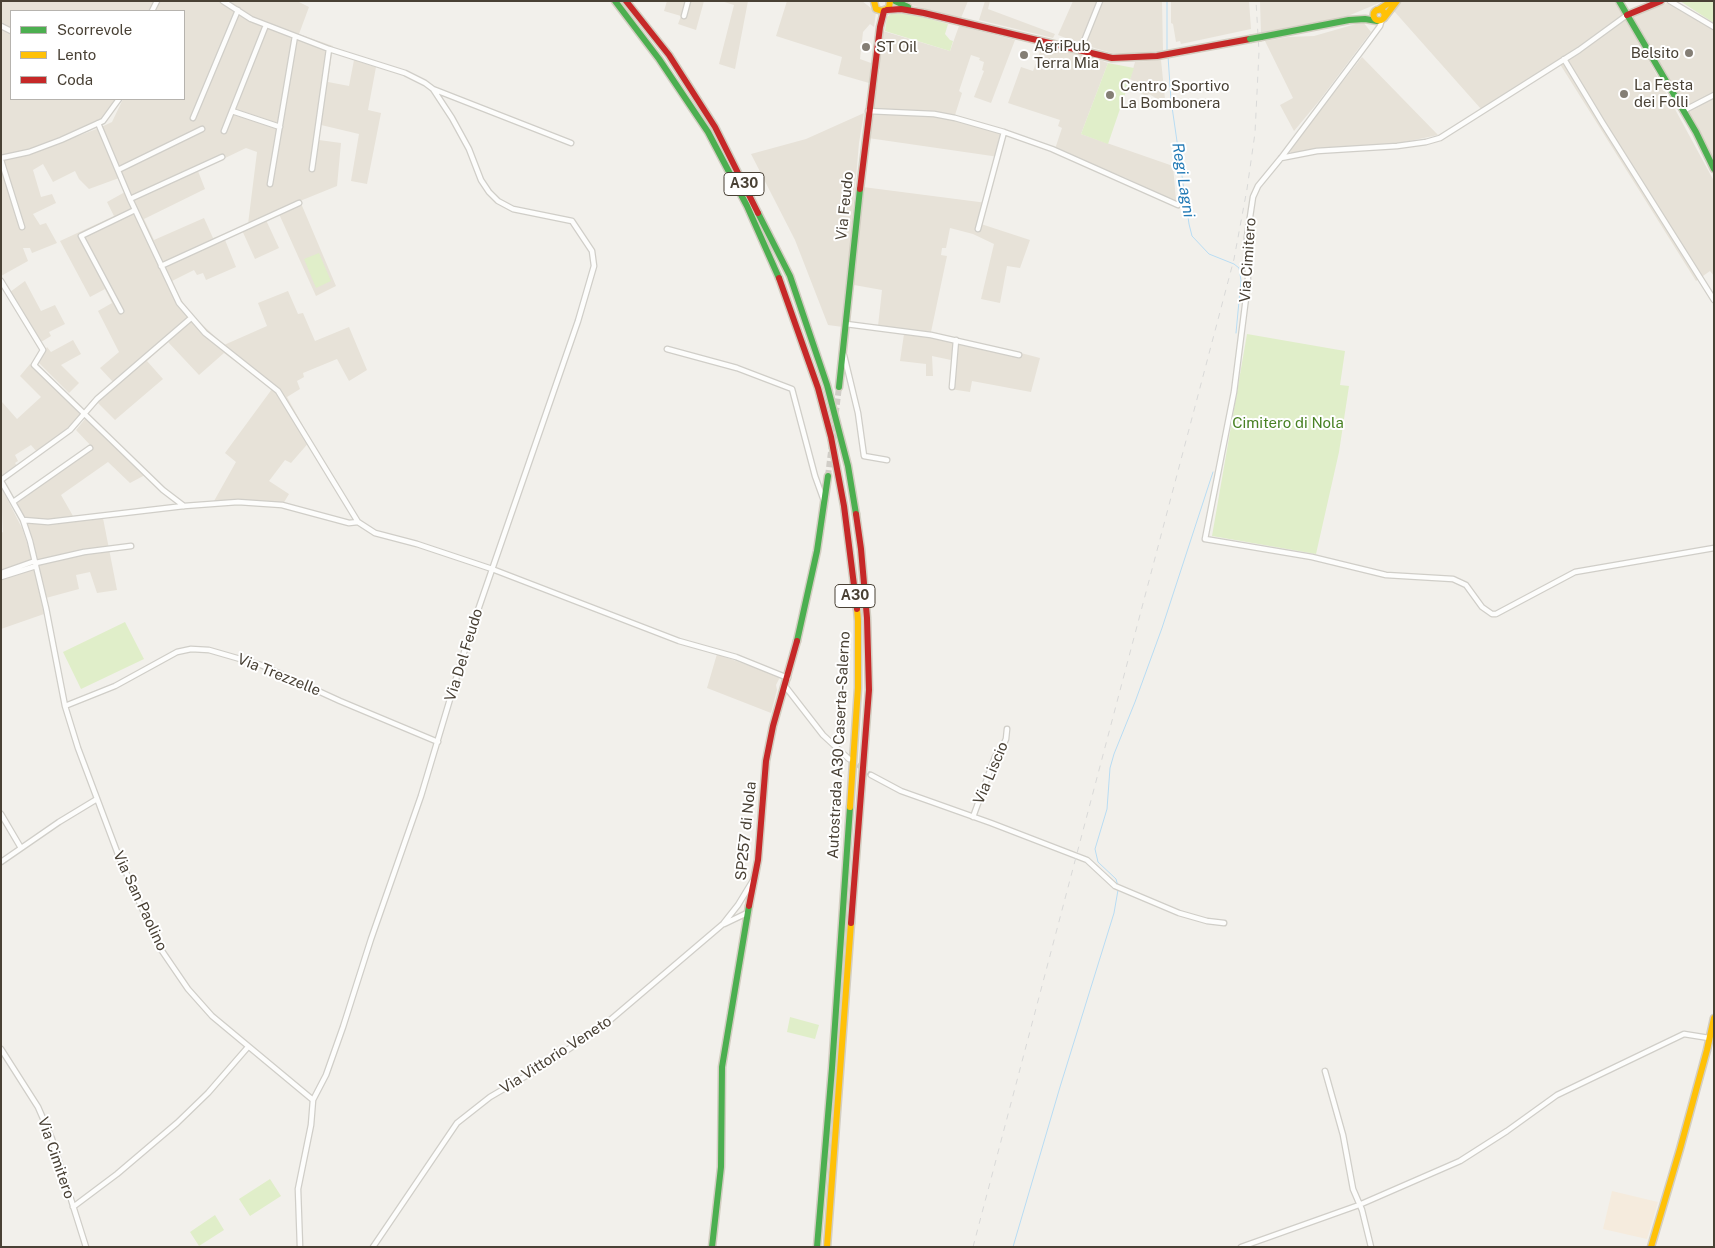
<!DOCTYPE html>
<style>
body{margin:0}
#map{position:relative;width:1715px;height:1248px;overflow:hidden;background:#f2f0eb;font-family:"Public Sans",sans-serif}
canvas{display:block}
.frame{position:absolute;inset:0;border:2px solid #494135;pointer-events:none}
.legend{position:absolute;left:10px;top:10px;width:175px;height:90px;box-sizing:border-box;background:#fff;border:1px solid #b6b3ae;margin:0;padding:6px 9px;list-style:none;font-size:15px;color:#494135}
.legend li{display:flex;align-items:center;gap:10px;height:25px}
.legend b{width:25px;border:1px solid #b6b3ae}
</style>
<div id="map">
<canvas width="1715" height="1248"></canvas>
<div class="frame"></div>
<ul class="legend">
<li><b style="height:6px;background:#4caf50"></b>Scorrevole</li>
<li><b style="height:6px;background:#ffc107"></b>Lento</li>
<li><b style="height:6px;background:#c62828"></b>Coda</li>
</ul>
</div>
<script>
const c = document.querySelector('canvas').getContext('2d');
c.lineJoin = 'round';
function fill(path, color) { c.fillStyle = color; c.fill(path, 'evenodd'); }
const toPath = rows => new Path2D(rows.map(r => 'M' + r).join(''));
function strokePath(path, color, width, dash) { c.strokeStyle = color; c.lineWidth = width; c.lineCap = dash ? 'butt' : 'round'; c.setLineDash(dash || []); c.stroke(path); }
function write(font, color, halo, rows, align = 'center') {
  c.font = font + ' "Public Sans",sans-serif'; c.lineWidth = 4; c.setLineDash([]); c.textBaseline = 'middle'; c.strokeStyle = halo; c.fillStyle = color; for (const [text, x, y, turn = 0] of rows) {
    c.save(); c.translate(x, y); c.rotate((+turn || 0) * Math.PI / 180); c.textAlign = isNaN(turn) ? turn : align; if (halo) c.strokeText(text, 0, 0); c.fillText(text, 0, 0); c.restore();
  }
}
fill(toPath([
 [1,1,154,1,149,11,11,11,11,27,1,22],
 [160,1,297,1,309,7,299,34,333,46,328,82,349,86,354,60,376,67,368,110,381,113,367,184,351,181,359,134,321,125,319,140,341,143,337,186,300,201,336,286,316,296,279,214,266,220,279,248,255,259,241,228,248,224,257,152,246,148,198,171,205,189,144,219,154,240,204,218,213,238,223,235,236,267,206,280,203,273,197,275,194,270,172,281,178,294,188,311,224,345,267,326,258,303,288,291,298,314,303,313,315,341,349,327,367,370,349,381,337,359,303,373,304,377,297,381,300,389,287,397,311,440,291,463,285,460,269,481,289,494,283,504,243,500,214,501,236,462,225,453,272,389,224,353,199,375,168,342,147,361,163,379,115,420,94,399,113,382,100,368,119,352,98,311,112,303,105,289,90,297,60,241,114,216,107,202,125,192,119,178,89,189,79,179,75,171,53,182,43,164,33,170,41,197,52,194,56,203,33,214,40,225,46,223,57,243,32,253,30,248,23,248,28,261,1,276,1,159,44,149,99,128,112,122,123,99,184,99,184,11,155,11],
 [667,1,704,1,696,30,678,24,681,16,664,11],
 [721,1,748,1,735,69,719,64,734,5],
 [787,1,862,1,876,12,874,27,870,24,863,32,860,59,871,63,869,83,838,74,842,57,776,36],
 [905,1,968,1,961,18,932,12,909,4],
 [985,1,990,1,988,9,1055,34,1053,38,979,20],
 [1073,1,1098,1,1081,44,1058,35],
 [1102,1,1162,1,1163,52,1145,54,1112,53,1084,45],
 [1171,1,1249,1,1251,29,1181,44,1180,41,1176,42,1173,24,1171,23],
 [1260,1,1384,1,1343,18,1261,34],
 [1401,1,1614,1,1638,41,1714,181,1714,276,1710,271,1696,281,1558,61,1481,109,1394,11],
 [1667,3,1714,30,1714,163,1629,16],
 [1363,22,1371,32,1319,101,1294,131,1280,105,1293,98,1265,41,1288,37,1314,36],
 [959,26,1015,40,991,103,974,97,984,71,982,70,984,62,979,60,980,58,971,55,959,91,962,93,955,115,984,123,984,124,1007,131,999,157,868,138,880,69,878,68,883,31,950,51],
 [1,30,11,35,11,99,117,99,103,118,98,121,48,143,25,150,1,155],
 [1042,46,1094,58,1108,63,1081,134,1173,166,1176,200,1174,201,1126,178,1055,149,1062,128,1058,126,1060,120,1008,103,1021,67,1033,71],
 [1362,57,1438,135,1400,143,1323,149,1294,154,1291,153,1289,150],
 [1161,60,1165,99,1159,100,1149,94,1147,96,1134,90,1136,82,1130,79,1135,62],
 [864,113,859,143,843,327,828,325,795,240,751,154,806,139],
 [863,187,987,203,981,224,1030,240,1020,268,1007,266,1000,303,981,299,994,244,973,234,950,228,946,248,942,248,941,255,947,256,931,332,878,326,882,290,854,285],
 [25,281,41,311,55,305,65,324,49,332,51,336,41,342,10,292],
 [904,334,931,337,1020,358,1021,353,1040,358,1031,392,972,381,970,392,950,389,951,360,932,356,933,376,926,376,926,364,900,361],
 [73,340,81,354,61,365,79,383,69,393,38,362,47,347,51,352],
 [30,364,82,414,71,425,37,452,31,445,15,455,18,461,15,463,17,466,3,476,1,473,1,403,2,402,17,419,41,397,20,376],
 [85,419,87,419,145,475,130,483,108,462,61,495,73,516,102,513,117,590,97,593,90,572,76,575,79,589,46,598,33,540,17,503,93,448,76,430],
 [1,487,22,528,31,555,44,614,1,629,1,533,3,532],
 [717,654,780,677,776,685,777,690,771,713,707,688]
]), '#e7e2d8');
fill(toPath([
 [1612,1191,1658,1202,1647,1239,1603,1229]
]), '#f5ebdd');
fill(toPath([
 [1680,1,1714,1,1714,23],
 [891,14,911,14,948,24,945,34,950,40,953,41,950,51,885,31,887,17],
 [1108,63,1134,68,1108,144,1081,134],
 [319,253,331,281,316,288,304,259],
 [1247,334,1345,351,1340,385,1349,386,1339,452,1316,554,1212,536],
 [125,622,144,659,81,689,63,652],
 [790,1017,819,1025,815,1039,787,1032],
 [270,1179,281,1196,250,1216,239,1199],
 [215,1215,224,1230,199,1246,190,1232]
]), '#e0eec9');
strokePath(toPath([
 [1167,1,1167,52],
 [1168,56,1171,100,1189,224,1192,236,1209,254,1234,264,1239,268,1241,280,1236,333],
 [1118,886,1116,879,1098,862,1095,849,1107,809,1110,768,1114,754,1135,702,1162,628,1213,472],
 [1013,1247,1060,1087,1114,913,1118,890]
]), '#b8dcf3', 1);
strokePath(toPath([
 [852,761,871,775]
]), '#d0cdc7', 4.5, [4.5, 2]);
strokePath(toPath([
 [828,476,839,387]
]), '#d0cdc7', 6, [6, 3]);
const street = toPath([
 [223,1,251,19,329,49,405,73,425,83,433,89,452,118,469,149,481,180,489,192,498,201,513,209,572,221,592,251,594,266,578,321,468,639,421,796,371,939,343,1027,326,1075,313,1100,311,1125,298,1189,300,1247],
 [1670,1,1714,27],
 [152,11,157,1],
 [684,16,688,1],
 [1382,19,1380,26,1366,45,1281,158,1258,186,1253,197,1247,237,1248,282,1234,392,1205,539,1312,557,1386,575,1453,579,1466,585,1482,607,1492,614,1496,614,1575,572,1714,548],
 [1,26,11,31],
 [1080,51,1100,1],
 [1564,59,1602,122,1714,300],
 [433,89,571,143],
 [232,111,280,127],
 [868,111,934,114,955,118,1004,132,1052,149,1178,205],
 [1683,111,1714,95],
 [193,118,238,10],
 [98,123,130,199,179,303,205,333,278,391,358,522,375,533,417,544,492,569,679,641,736,657,788,678],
 [224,131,266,25],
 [1,158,29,152,61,140,103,121,119,99],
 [1281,158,1317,151,1397,146,1426,142,1440,138,1579,50,1627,15],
 [1,160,22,227],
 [312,169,329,49],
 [118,170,202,129],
 [270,184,295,36],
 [130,199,222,157],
 [978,229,1004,132],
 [161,266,299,203],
 [1,281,43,350,34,365,163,490,184,506],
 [121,311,81,236,135,210],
 [846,324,931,335,1019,355],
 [667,349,737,368,792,389,815,476,824,501],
 [844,355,858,413,864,456,887,460],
 [952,387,956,340],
 [1,480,70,430,97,399,191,318],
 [1,481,23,520,30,541,46,608,65,706,78,748,119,857,160,948,188,989,212,1016,313,1100],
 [13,502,90,448],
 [23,520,48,522,184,506,238,502,282,505,349,523,358,522],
 [36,563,84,552,131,546],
 [1,573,35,561],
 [1,577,36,566],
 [785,686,823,735,849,759],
 [65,706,115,686,177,652,191,649,209,650,261,665,340,701,438,742],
 [871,775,901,791,991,823,1087,860,1115,886,1179,913,1207,921,1224,923],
 [1,814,21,848],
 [973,817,995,757,1002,748,1006,739,1007,729],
 [1,862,59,822,97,799],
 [724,924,747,913],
 [1,1049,38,1107,52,1139,86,1247],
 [1325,1071,1343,1135,1353,1189,1362,1210,1371,1247],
 [73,1207,117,1174,177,1123,208,1093,248,1047],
 [373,1247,457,1123,490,1097,543,1066,602,1027,723,924,738,905,752,882],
 [1241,1247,1359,1205,1460,1161,1507,1131,1557,1095,1684,1034,1709,1038]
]);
const fast = toPath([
 [615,1,659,59,708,132,747,206,779,278],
 [895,1,908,7],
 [1619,1,1696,132,1714,169],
 [1261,37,1349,20,1365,19,1377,21],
 [758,213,790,276,827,385,848,466,856,514],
 [839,387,860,189],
 [797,641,817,551,828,476],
 [712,1247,721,1167,722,1067,749,906],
 [817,1247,832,1068,850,807]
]);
const slow = toPath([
 [874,1,876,9,882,11,889,8,890,1],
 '1373.5 15a5.5 5.5 0 1 1 11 0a5.5 5.5 0 1 1-11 0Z',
 [1378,10,1392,1],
 [1384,18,1397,1],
 [850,807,858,688,858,621,857,609],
 [827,1247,851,923],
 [1651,1247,1680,1149,1707,1050,1714,1018]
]);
const jam = toPath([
 [626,1,669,55,715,127,758,213],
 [887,10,901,9,924,13,1112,58,1157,56,1250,39],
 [1627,15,1661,1],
 [860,189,880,27,884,11],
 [779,278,818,388,831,437,844,506,857,609],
 [749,906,758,860,766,761,773,726,797,641],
 [851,923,869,690,867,618,861,549,856,514]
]);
strokePath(street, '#d0cec8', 7);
strokePath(fast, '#d3cec2', 9);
strokePath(slow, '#d3cec2', 9);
strokePath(jam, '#d3cec2', 9);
strokePath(street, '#fdfdfc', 4.5);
strokePath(fast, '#4caf50', 6);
strokePath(slow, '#ffc107', 6);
strokePath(jam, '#c62828', 6);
strokePath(toPath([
 [973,1247,1234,259,1247,189,1255,133,1259,52,1256,1]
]), '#d9d9d8', 1, [6, 6]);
const fastBridge = toPath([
 [1250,39,1261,37]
]);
strokePath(fastBridge, '#d3cec2', 9, []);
strokePath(fastBridge, '#4caf50', 6);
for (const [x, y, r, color] of [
 [866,47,5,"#847e75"],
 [1689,53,5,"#847e75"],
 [1024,55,5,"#847e75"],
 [1624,94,5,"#847e75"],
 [1110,95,5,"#847e75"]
]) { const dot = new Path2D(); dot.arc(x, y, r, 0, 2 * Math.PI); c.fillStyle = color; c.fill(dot); strokePath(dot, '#fff', 2); }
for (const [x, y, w] of [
 [744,184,40],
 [855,596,40]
]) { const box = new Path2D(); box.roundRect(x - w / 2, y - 11.5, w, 23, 4); c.fillStyle = '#fff'; c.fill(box); strokePath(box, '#494135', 1); }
write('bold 14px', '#494135', null, [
 ["A30",744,184],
 ["A30",855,596]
]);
write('15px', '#494135', '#fff', [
 ["AgriPub",1034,46],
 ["Terra Mia",1034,63],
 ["ST Oil",876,47],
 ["Belsito",1679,53,"right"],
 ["La Festa",1634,85],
 ["dei Folli",1634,102],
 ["Centro Sportivo",1120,86],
 ["La Bombonera",1120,103]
], 'left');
write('15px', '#494135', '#fff', [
 ["Via Feudo",845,206,-84],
 ["Via Cimitero",1248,260,-86],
 ["Via Del Feudo",464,655,-73],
 ["Via Trezzelle",279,675,22],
 ["Autostrada A30 Caserta-Salerno",839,745,-87],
 ["Via Liscio",991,773,-67],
 ["SP257 di Nola",746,831,-84],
 ["Via San Paolino",140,901,65],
 ["Via Vittorio Veneto",556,1055,-33],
 ["Via Cimitero",56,1158,71]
]);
write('15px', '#488123', '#fff', [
 ["Cimitero di Nola",1288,423]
]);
write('italic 16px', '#247bb6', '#fff', [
 ["Regi Lagni",1183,180,81]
]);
</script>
